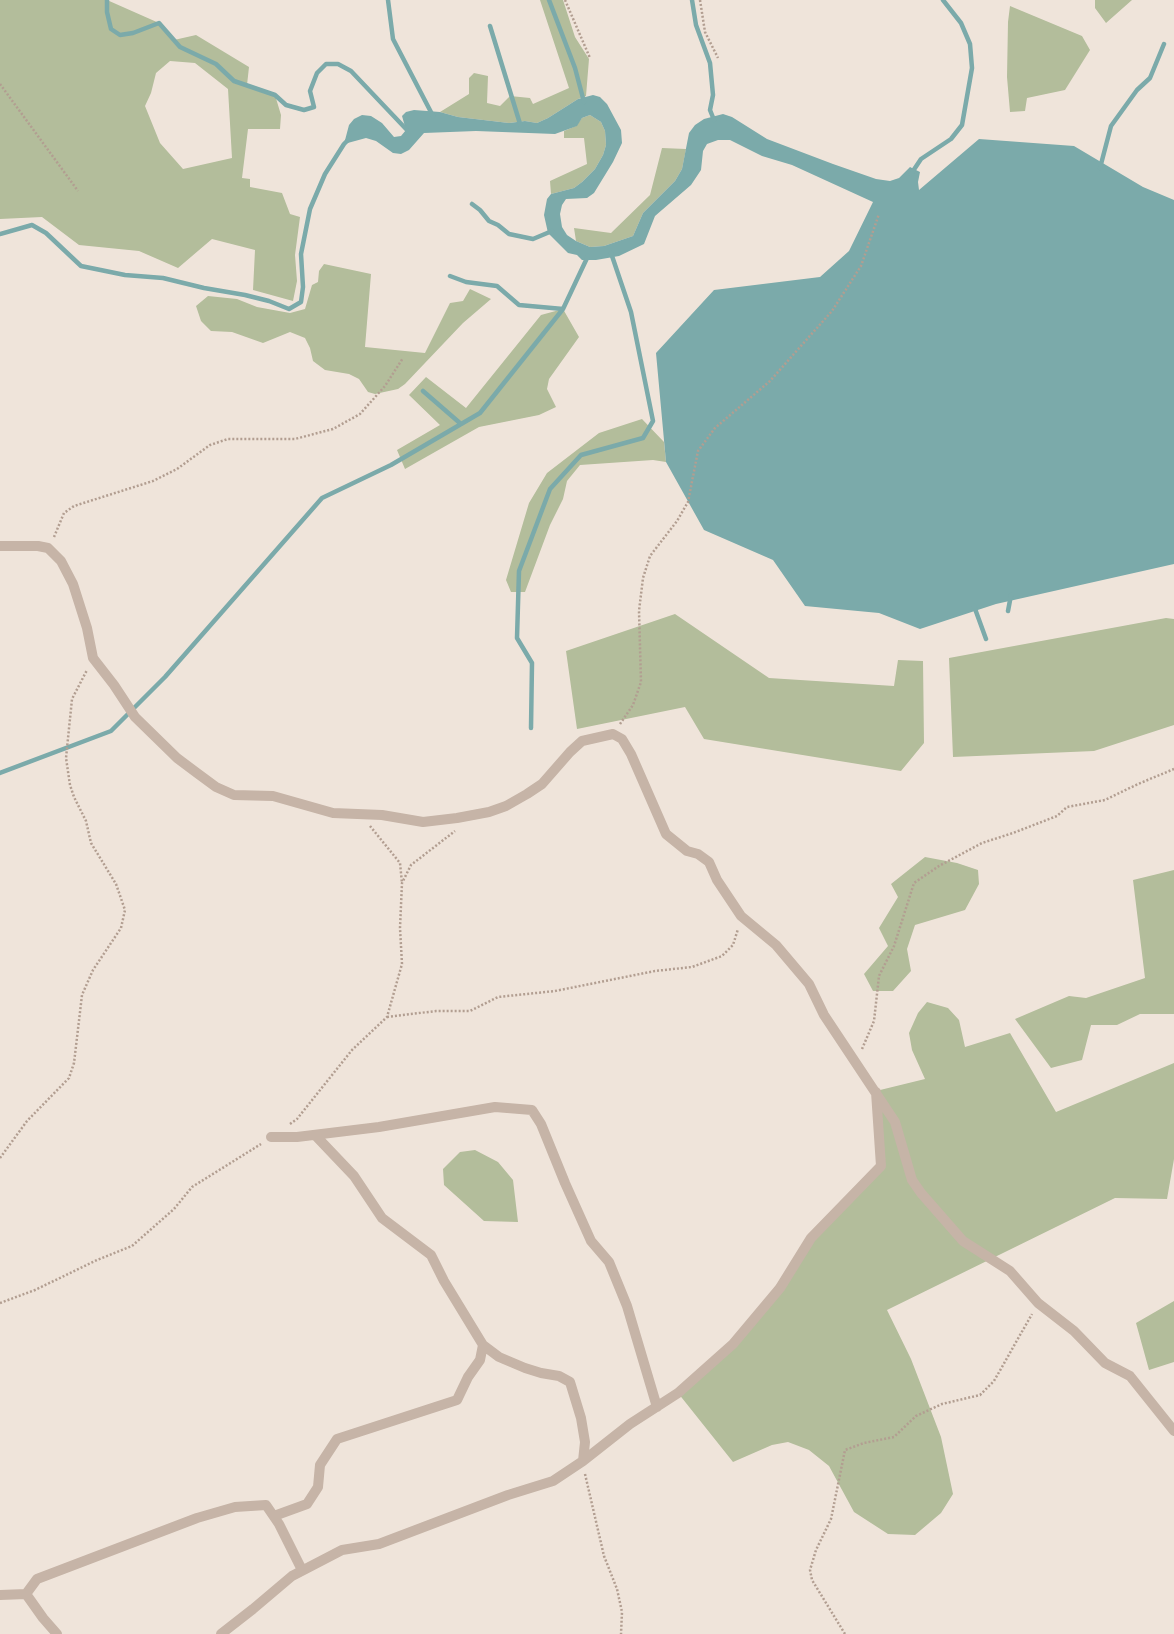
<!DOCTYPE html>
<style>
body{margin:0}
canvas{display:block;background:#efe4da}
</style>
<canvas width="1174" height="1634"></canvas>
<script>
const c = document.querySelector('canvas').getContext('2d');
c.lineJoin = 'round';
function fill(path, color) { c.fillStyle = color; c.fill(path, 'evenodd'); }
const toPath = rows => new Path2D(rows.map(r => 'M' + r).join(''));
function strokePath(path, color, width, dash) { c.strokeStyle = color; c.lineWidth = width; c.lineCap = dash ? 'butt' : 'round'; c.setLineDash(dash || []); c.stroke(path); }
fill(toPath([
 [0,0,107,0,159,23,174,40,196,35,249,67,247,85,275,95,281,115,280,129,248,129,242,178,250,179,250,187,282,193,290,214,300,217,295,255,297,281,293,301,253,290,255,250,212,239,178,268,139,251,79,245,42,217,0,219],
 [170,61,195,63,228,89,232,158,183,169,160,143,145,106,151,93,156,73],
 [540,0,563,0,575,37,589,59,586,96,578,99,548,118,537,123,525,121,509,123,458,117,440,112,469,94,469,78,474,73,488,76,487,103,500,106,510,96,530,98,533,104,569,88],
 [1095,0,1132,0,1106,23,1095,8],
 [1010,6,1082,36,1090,50,1065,90,1027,98,1025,111,1010,112,1007,77,1008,22],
 [590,115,601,122,605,131,606,145,603,155,595,169,582,182,574,188,551,194,550,181,587,164,584,138,564,138,564,131,576,126,582,118],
 [662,148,686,149,682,169,675,181,643,213,633,236,604,246,590,247,576,241,574,228,611,233,650,195],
 [324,264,371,274,365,347,425,353,450,303,463,301,470,289,491,299,463,323,405,384,398,389,375,394,368,392,359,379,349,374,325,370,313,361,310,348,305,338,290,332,263,343,232,332,211,331,201,321,196,306,208,296,237,299,257,307,290,313,305,309,312,285,318,282,319,271],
 [563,309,579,337,549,379,547,389,556,407,539,415,479,427,405,469,397,450,440,425,409,395,426,377,466,408,541,315],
 [642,419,664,442,666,462,653,460,580,465,567,481,563,499,550,525,525,592,511,592,506,580,529,503,547,473,599,433],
 [675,614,769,678,894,686,898,660,923,661,924,743,901,771,704,739,685,707,577,729,566,651],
 [1166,618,1174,619,1174,725,1094,751,953,757,949,658],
 [925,857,957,863,978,870,979,884,965,910,915,925,907,949,911,971,893,991,873,991,864,974,888,946,879,928,898,897,891,884],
 [1174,870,1174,1014,1140,1014,1117,1025,1091,1025,1082,1060,1051,1068,1015,1019,1069,996,1086,998,1145,978,1133,880],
 [927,1002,948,1008,959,1020,965,1047,1010,1033,1056,1112,1174,1063,1174,1159,1167,1199,1115,1198,887,1310,911,1359,941,1437,953,1494,941,1513,915,1535,888,1534,854,1512,829,1466,809,1450,788,1442,772,1445,733,1462,678,1393,733,1344,811,1238,881,1167,876,1091,925,1079,912,1050,909,1033,918,1013],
 [475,1150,498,1162,513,1180,518,1222,484,1221,444,1185,443,1169,460,1152],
 [1174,1301,1174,1362,1149,1370,1136,1323]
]), '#b3bd9b');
fill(toPath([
 [593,95,600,97,607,104,621,130,622,143,613,162,594,193,587,198,566,199,562,205,560,214,562,227,567,235,576,241,590,247,604,246,633,236,643,213,675,181,682,169,689,133,695,125,704,119,723,114,732,117,767,139,833,164,876,179,890,181,899,178,910,167,920,172,918,182,919,190,979,139,1074,146,1143,187,1174,200,1174,564,996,604,920,629,879,613,805,606,773,560,704,530,666,462,656,353,714,290,820,277,849,251,873,202,792,165,762,156,730,140,718,140,707,144,703,151,701,170,691,185,655,216,644,244,619,256,596,260,582,260,577,255,568,253,548,233,544,215,547,199,551,194,574,188,582,182,595,169,603,155,606,145,605,131,601,122,590,115,582,118,577,126,555,134,476,131,424,133,409,150,401,154,393,153,376,141,366,138,344,144,349,125,354,119,362,115,371,116,382,123,394,137,401,136,406,130,402,116,406,112,414,110,440,112,458,117,509,123,525,121,537,123,548,118,578,99]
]), '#7baaaa');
strokePath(toPath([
 [107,0,107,12,111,29,120,35,133,33,159,23,180,47,216,64,234,81,275,95,286,105,304,110,314,107,310,91,317,73,326,64,338,64,351,71,407,130],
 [388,0,393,39,433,116],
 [549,0,575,68,584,102],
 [692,0,696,25,710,63,713,95,710,110,714,120],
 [490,26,521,127],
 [1100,168,1111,126,1137,90,1150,78,1164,44],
 [911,174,921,159,951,139,962,125,972,68,970,44,961,23,943,0],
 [472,204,480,210,489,221,498,225,509,234,533,239,552,231],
 [0,234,32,225,46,233,81,266,125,275,163,278,204,288,245,295,269,301,289,309,301,302,303,287,301,254,310,209,325,174,344,144,348,140],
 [450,276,466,282,497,286,519,305,563,309],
 [423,391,461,424],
 [974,606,986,639],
 [1008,611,1011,595],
 [531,728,532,663,517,638,519,571,550,489,581,455,643,438,653,421,631,312,611,253],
 [0,773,111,731,165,677,322,498,391,465,480,413,563,309,588,256]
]), '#7baaaa', 4.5);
strokePath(toPath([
 [565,0,590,58],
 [700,0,705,32,718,58],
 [0,84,78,191],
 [54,537,64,513,74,506,153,481,177,469,210,445,228,439,295,439,333,429,360,414,385,386,403,358],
 [620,724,633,705,641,682,639,611,643,578,650,556,677,521,688,502,698,451,715,428,770,381,832,311,861,266,879,214],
 [370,826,400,863,402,883],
 [387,1017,436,1011,470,1011,498,997,555,991,655,971,692,967,722,956,733,945,738,929],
 [862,1049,874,1021,879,976,894,946,914,883,939,866,982,843,1013,833,1057,816,1067,807,1105,800,1138,784,1174,769],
 [290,1124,297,1119,352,1050,387,1017,402,964,400,928,402,883,411,865,455,831],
 [0,1158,27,1121,69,1078,74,1063,82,995,93,970,121,928,125,910,116,884,91,843,86,821,74,797,70,785,66,758,72,699,87,670],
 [0,1303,35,1290,97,1260,132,1246,174,1209,192,1187,261,1144],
 [585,1474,604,1556,617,1589,622,1612,621,1634],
 [845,1634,812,1580,810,1570,816,1550,831,1519,845,1450,864,1443,894,1437,916,1416,942,1404,980,1395,994,1381,1032,1314]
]), '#b29e91', 2.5, [2, 2]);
strokePath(toPath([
 [0,546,38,546,48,548,61,561,73,584,87,628,93,658,114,685,135,717,177,758,197,773,216,787,234,795,273,796,333,813,382,815,423,822,457,818,489,812,506,806,527,794,542,784,570,752,582,741,613,734,622,739,631,754,666,834,687,851,698,854,709,862,717,880,741,916,776,945,809,984,824,1015,895,1122,912,1180,921,1193,963,1241,1010,1271,1038,1303,1074,1331,1105,1363,1130,1376,1174,1431],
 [315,1135,354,1176,382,1218,431,1255,444,1281,483,1345,499,1357,525,1368,541,1373,559,1376,570,1382,581,1418,585,1442,583,1461],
 [271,1137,297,1137,379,1127,495,1107,532,1110,541,1124,565,1183,591,1241,609,1262,627,1306,657,1407],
 [274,1516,307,1504,318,1487,320,1465,337,1439,457,1400,468,1377,480,1360,483,1345],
 [0,1595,26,1594],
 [57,1634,43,1618,26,1594,37,1579,197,1518,235,1507,266,1505,279,1524,302,1570],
 [221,1634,253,1609,292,1576,342,1550,379,1544,508,1495,553,1481,583,1461,630,1424,678,1393,733,1344,780,1288,811,1238,881,1166,876,1092]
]), '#c6b4a7', 10);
</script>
